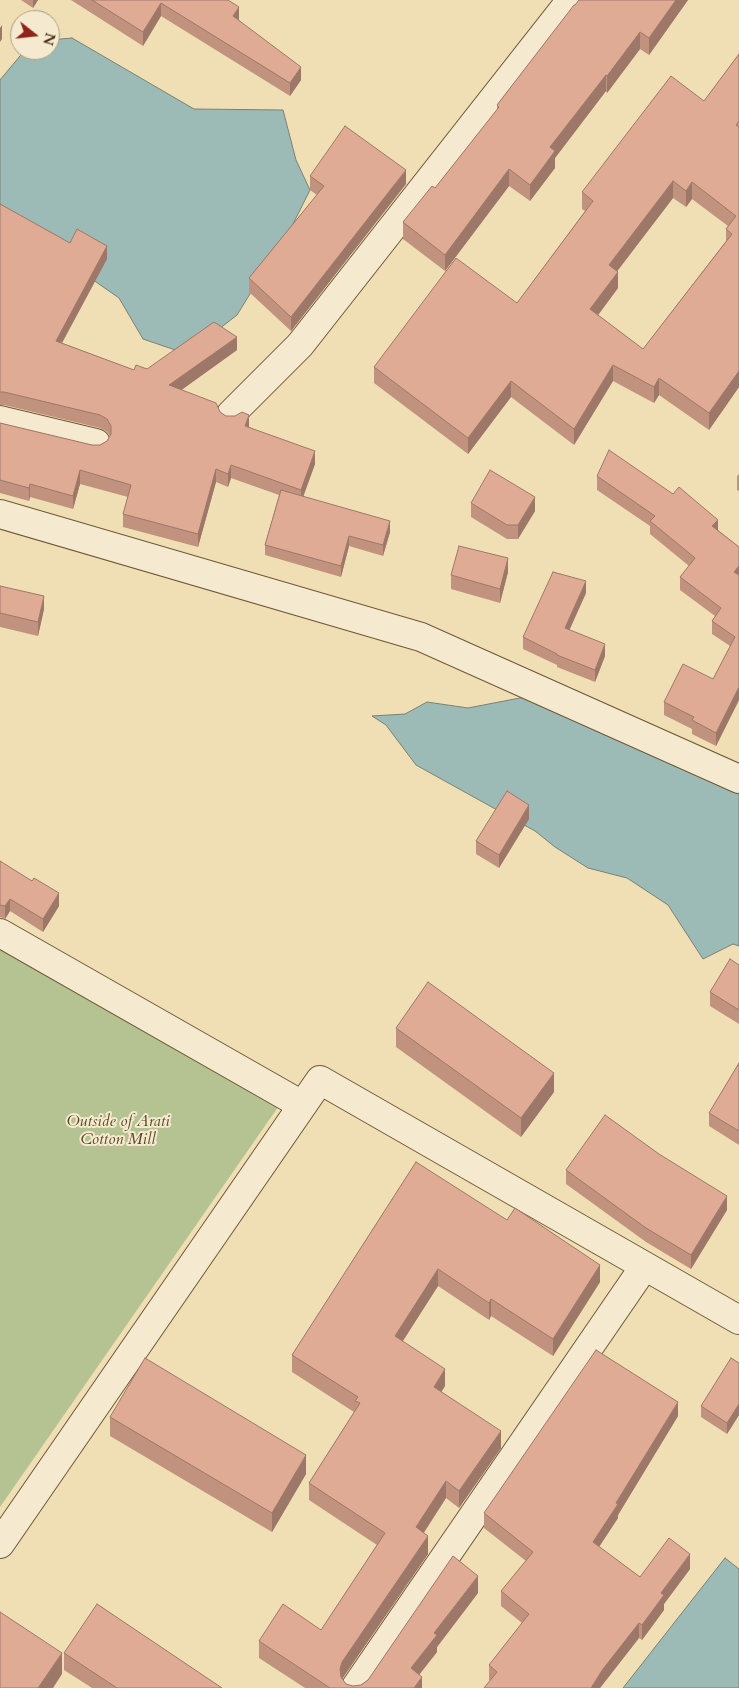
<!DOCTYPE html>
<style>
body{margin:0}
#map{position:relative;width:739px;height:1688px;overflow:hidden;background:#f0dfb5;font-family:Cardo,serif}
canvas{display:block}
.north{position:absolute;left:10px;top:10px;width:50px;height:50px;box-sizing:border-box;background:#f5eacf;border:1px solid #ae9e81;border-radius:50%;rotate:106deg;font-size:14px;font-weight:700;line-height:20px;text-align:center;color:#442b0d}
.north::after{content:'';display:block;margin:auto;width:18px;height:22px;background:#8f2418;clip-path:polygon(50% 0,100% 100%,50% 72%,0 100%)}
</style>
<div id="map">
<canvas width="739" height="1688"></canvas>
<div class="north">N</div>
</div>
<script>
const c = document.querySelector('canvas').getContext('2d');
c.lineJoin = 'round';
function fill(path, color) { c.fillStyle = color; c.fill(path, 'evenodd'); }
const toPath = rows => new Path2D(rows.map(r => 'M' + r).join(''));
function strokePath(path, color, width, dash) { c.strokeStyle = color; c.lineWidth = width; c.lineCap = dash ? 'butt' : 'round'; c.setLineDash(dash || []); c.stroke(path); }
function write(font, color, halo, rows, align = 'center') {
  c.font = font + ' Cardo,serif'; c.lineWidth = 4; c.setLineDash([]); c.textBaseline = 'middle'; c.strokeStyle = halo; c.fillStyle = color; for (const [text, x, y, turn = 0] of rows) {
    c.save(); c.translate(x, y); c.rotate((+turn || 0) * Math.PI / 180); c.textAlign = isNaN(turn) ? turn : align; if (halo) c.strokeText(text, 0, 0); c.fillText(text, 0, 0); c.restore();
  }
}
fill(toPath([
 [0,939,292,1087,0,1507]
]), '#b4c391');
const water = toPath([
 [72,38,194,109,283,110,296,160,310,190,293,224,237,315,187,354,143,339,119,298,0,215,0,80,25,50,50,50,50,40,72,38],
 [525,697,739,791,739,946,733,944,703,959,668,905,627,878,588,868,555,847,535,831,416,765,386,725,372,716,405,714,427,702,468,708,525,697],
 [725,1558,739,1569,739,1688,623,1688,725,1558]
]);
fill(water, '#9dbbb6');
strokePath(water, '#798172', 1);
const minor = toPath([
 [231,414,300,345,571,0],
 [0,420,96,443],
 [0,514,421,637,739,779],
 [0,933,302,1105],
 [0,1544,320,1080,739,1320],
 [355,1688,644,1267]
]);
strokePath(minor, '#6f5837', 30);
strokePath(minor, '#f5eacf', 28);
fill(toPath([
 [21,0,38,0,33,8],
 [71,0,228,0,239,20,301,80,290,96,161,16,143,46],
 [688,0,649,55,640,49,607,93,606,91,555,158,555,168,530,201,509,186,445,271,403,239,403,222,435,188,497,111,497,105,575,5],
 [739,54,739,387,709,430,659,395,654,403,613,381,574,445,511,397,468,454,374,383,374,367,517,303,585,211,582,209,582,192,704,101],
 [673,198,686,207,692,199,728,226,726,229,726,241,643,349,598,315,618,288,617,271],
 [310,176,406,184,291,331,249,292,249,278,317,195,310,190],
 [0,204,70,243,107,259,62,343,134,370,147,369,237,350,181,390,226,416,249,427,315,464,303,496,390,532,383,556,349,546,341,577,265,555,265,545,279,495,231,478,228,487,216,482,198,547,123,527,123,514,128,497,80,484,73,509,30,497,29,501,0,493,0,423,92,445,100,445,107,441,110,436,107,432,100,428,4,405,0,405],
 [739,474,739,491,737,490,737,476],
 [597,476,718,530,739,547,739,700,716,746,692,734,692,729,664,715,664,702,713,679,730,646,712,634,712,621,715,616,680,590,680,577,689,566,650,534,650,526,597,490],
 [471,503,535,511,518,539,507,539,471,517],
 [508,572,500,603,451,589,451,575],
 [0,586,44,609,38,636,0,627],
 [586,593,569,630,605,656,595,682,557,667,557,665,523,649,523,637],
 [529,819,499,868,476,854,476,841],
 [0,861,59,906,43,932,10,911,5,919,0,917],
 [739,965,739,1024,710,1006,710,992],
 [396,1028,554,1092,521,1137,396,1047],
 [739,1063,739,1145,709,1126,709,1113],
 [416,1162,600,1282,553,1356,491,1316,489,1320,438,1286,403,1341,445,1386,441,1392,501,1448,459,1508,446,1498,424,1533,428,1554,342,1679,346,1684,353,1686,361,1685,478,1593,437,1647,437,1652,419,1675,422,1688,305,1688,259,1658,259,1641,321,1630,377,1545,309,1500,309,1483,354,1412,292,1372,292,1355],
 [566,1170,727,1210,691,1269,646,1242,566,1184],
 [739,1363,739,1415,727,1434,701,1417,701,1406],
 [678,1416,618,1515,618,1518,599,1547,640,1577,690,1569,664,1604,664,1610,642,1640,639,1638,600,1688,484,1688,490,1680,489,1680,489,1665,522,1623,501,1606,501,1591,526,1561,484,1528,484,1513],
 [110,1417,306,1474,272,1532,110,1436],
 [64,1653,222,1688,92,1688,64,1670]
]), '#c1937f');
fill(toPath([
 [33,0,38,0,33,8],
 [676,0,688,0,649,55,649,38],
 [161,3,161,16,143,46,143,32],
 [239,7,239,20,233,16],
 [2,25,2,39,0,42,0,28],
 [640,32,640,49,607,93,607,76],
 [301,67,301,80,290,96,290,83],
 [606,75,606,91,555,158,555,168,530,201,530,185,550,147],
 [509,169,509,186,445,271,445,255],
 [406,170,406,184,291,331,291,317],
 [673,181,673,198,609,282,609,265],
 [692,182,692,199,686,207,686,191],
 [107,246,107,259,56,354,56,341],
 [618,272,618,288,590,326,590,309],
 [237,337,237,350,169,399,169,385],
 [613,365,613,381,574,445,574,429],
 [739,371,739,387,709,430,709,413],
 [659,378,659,395,654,403,654,387],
 [511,381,511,397,468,454,468,438],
 [249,415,249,428,245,426],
 [315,451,315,464,301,503,301,490],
 [231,465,231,478,228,487,228,474],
 [216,469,216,482,198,547,198,534],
 [80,470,80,484,73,509,73,496],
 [30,484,30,497,29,501,29,488],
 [535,497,535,511,518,539,518,525],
 [718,520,718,533,712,526],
 [390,521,390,532,383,556,383,545],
 [349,536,349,546,341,577,341,566],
 [508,558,508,572,500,603,500,589],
 [739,566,739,579,734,572],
 [586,581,586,593,565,640,565,628],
 [44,596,44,609,38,636,38,622],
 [605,644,605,656,595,682,595,670],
 [739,687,739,700,716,746,716,733],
 [529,805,529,819,499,868,499,855],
 [59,893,59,906,43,932,43,919],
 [10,899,10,911,5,919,5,906],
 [554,1073,554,1092,521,1137,521,1118],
 [727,1196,727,1210,691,1269,691,1255],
 [600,1265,600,1282,553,1356,553,1339],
 [438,1269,438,1286,395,1353,395,1336],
 [491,1299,491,1316,489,1320,489,1303],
 [445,1369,445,1386,434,1404,434,1387],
 [678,1402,678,1416,618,1515,618,1518,593,1556,593,1542,616,1503],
 [739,1404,739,1415,727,1434,727,1423],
 [501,1431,501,1448,459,1508,459,1491],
 [306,1455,306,1474,272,1532,272,1513],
 [446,1481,446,1498,416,1544,416,1527],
 [428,1536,428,1554,342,1679,340,1686,340,1669,342,1662],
 [690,1554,690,1569,664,1604,664,1610,642,1640,642,1625,661,1593],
 [478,1576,478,1593,437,1647,437,1652,411,1685,411,1668,434,1633],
 [639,1623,639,1638,600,1688,591,1688,603,1669],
 [62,1653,62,1674,53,1688,38,1688],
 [422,1677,422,1688,414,1688]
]), '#9d7868');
const building = toPath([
 [92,0,228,0,239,7,233,16,301,67,290,83,161,3,143,32,92,0],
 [579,0,676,0,649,38,640,32,607,76,606,75,550,147,555,151,530,185,509,169,445,255,403,222,432,186,435,188,499,107,497,105,574,5,575,5,579,0],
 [739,54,739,121,736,125,739,127,739,371,709,413,659,378,654,387,613,365,574,429,511,381,468,438,374,367,456,258,517,303,593,201,582,192,671,76,704,101,739,54],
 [673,181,686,191,692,182,736,216,726,229,732,234,643,349,590,309,618,272,609,265,673,181],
 [345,126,406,170,291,317,249,278,324,186,310,176,345,126],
 [0,204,70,243,77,229,107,246,56,341,134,370,136,365,147,369,214,322,237,337,169,385,216,403,220,412,226,416,235,416,242,412,249,415,245,426,315,451,301,490,231,465,228,474,216,469,198,534,123,514,131,485,80,470,73,496,30,484,29,488,0,480,0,423,92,445,100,445,107,441,111,434,111,426,107,419,100,415,4,392,0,392,0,204],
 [609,450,673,494,679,487,718,520,712,526,739,547,739,566,734,572,739,575,739,687,716,733,692,720,694,717,664,702,683,664,713,679,735,637,712,621,721,608,680,577,695,558,650,521,655,516,597,476,609,450],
 [490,470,535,497,518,525,507,525,471,503,490,470],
 [281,490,390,521,383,545,349,536,341,566,265,545,281,490],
 [459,546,508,558,500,589,451,575,459,546],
 [553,572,586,581,565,628,605,644,595,670,557,655,557,654,523,637,553,572],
 [0,586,44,596,38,622,0,613,0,586],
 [507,791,529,805,499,855,476,841,507,791],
 [0,861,32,881,34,878,59,893,43,919,10,899,5,906,0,905,0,861],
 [730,959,739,965,739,1010,710,992,730,959],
 [428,982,554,1073,521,1118,396,1028,428,982],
 [739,1063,739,1131,709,1113,739,1063],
 [605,1115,659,1154,727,1196,691,1255,646,1228,566,1170,605,1115],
 [416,1162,507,1220,515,1208,600,1265,553,1339,491,1299,489,1303,438,1269,395,1336,445,1369,434,1387,501,1431,459,1491,446,1481,416,1527,428,1536,342,1662,340,1669,341,1677,346,1684,353,1686,361,1685,368,1680,453,1556,478,1576,434,1633,437,1635,411,1668,422,1677,414,1688,330,1688,259,1641,283,1604,321,1630,385,1533,309,1483,360,1403,355,1401,358,1397,292,1355,416,1162],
 [596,1350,678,1402,616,1503,618,1504,593,1542,640,1577,669,1538,690,1554,661,1593,664,1595,642,1625,639,1623,603,1669,591,1688,484,1688,497,1672,489,1665,529,1614,501,1591,533,1552,484,1513,596,1350],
 [145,1358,306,1455,272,1513,110,1417,145,1358],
 [731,1358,739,1363,739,1404,727,1423,701,1406,731,1358],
 [97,1604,222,1688,117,1688,64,1653,97,1604],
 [0,1612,62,1653,38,1688,0,1688,0,1612]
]);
fill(building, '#e0ab94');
strokePath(building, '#9d7868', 1);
write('italic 16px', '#5a4927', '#f5eacf', [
 ["Outside of Arati",118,1122],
 ["Cotton Mill",118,1140]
]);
</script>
